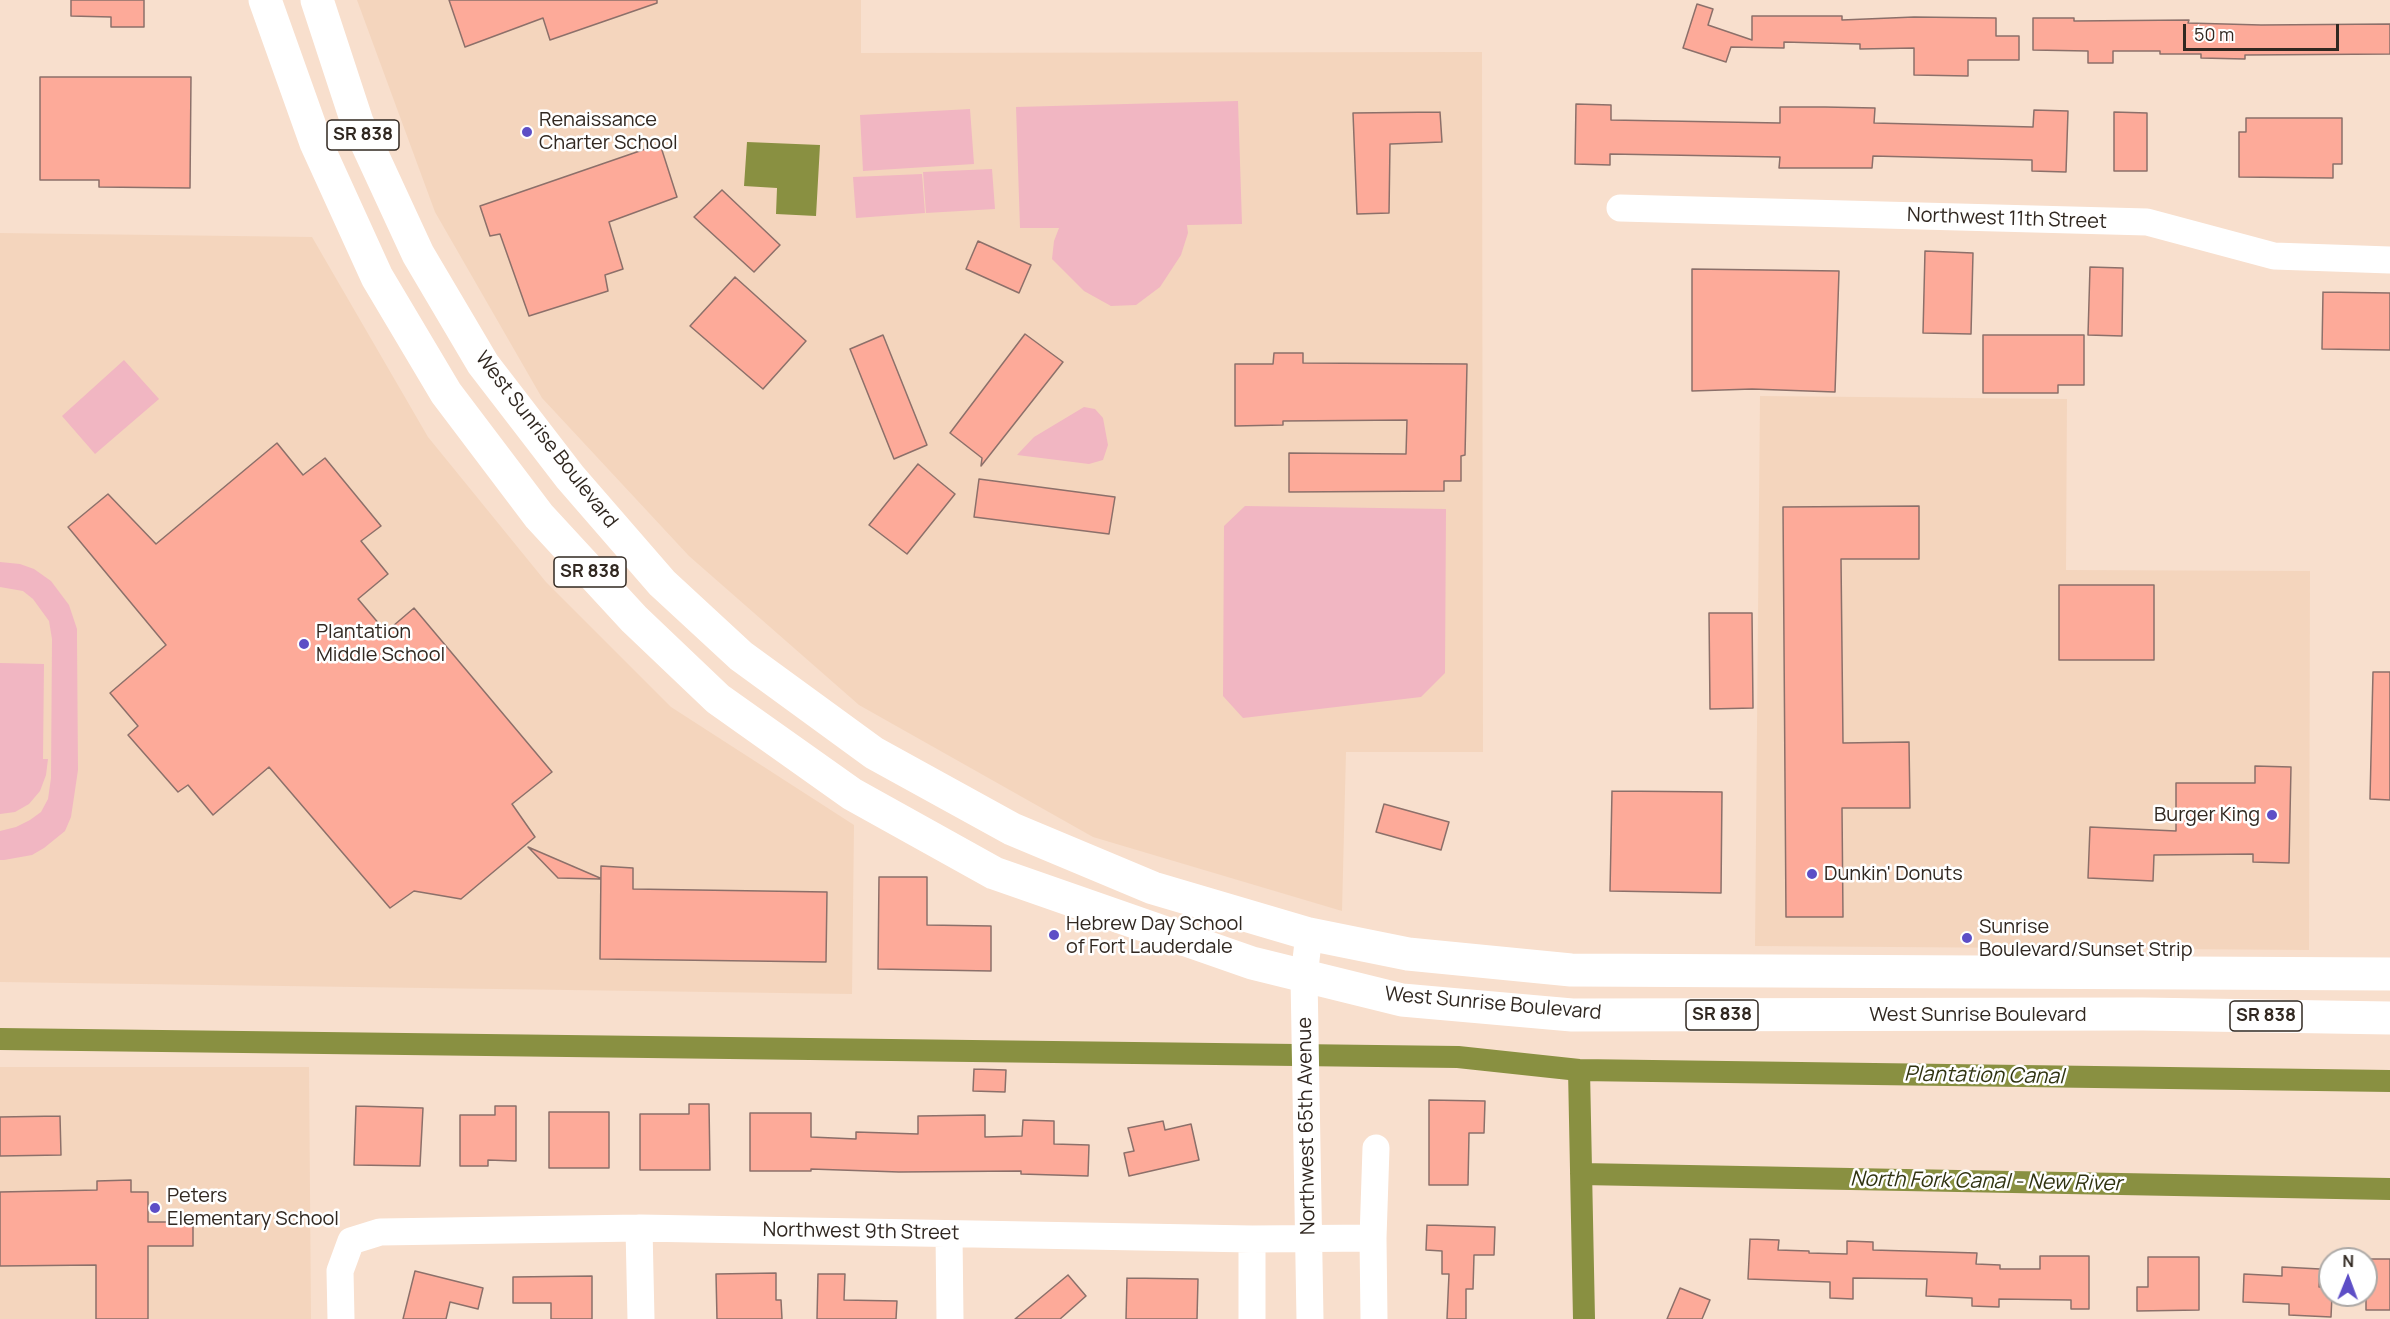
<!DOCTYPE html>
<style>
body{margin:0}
#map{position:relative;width:2390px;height:1319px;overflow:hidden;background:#f8dfcd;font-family:Manrope,sans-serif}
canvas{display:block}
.north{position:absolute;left:2318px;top:1247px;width:60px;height:60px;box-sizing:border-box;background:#fff;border:2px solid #ada9a6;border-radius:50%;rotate:1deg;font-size:16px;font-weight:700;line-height:24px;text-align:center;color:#312821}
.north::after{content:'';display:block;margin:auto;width:21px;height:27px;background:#5d4ec6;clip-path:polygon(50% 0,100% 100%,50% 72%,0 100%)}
.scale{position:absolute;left:2183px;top:24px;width:156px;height:27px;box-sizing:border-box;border:3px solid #312821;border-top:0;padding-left:8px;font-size:18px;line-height:21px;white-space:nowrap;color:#312821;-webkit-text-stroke:4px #fff;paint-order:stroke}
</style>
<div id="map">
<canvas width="2390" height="1319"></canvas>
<div class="north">N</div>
<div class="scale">50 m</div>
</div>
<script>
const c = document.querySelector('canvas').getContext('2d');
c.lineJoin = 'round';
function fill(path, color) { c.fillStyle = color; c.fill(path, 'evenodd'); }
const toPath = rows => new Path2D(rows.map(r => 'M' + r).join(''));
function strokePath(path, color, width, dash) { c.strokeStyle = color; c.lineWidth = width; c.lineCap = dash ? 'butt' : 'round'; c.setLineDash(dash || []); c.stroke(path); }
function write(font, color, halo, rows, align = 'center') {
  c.font = font + ' Manrope,sans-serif'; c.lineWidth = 5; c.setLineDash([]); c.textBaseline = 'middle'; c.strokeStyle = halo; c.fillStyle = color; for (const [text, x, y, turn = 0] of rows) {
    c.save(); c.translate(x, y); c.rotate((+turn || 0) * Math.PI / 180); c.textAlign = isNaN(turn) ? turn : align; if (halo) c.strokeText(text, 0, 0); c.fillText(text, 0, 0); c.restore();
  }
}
fill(toPath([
 [357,0,861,0,861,53,1482,52,1483,752,1346,752,1342,911,1093,837,859,705,689,556,542,398,435,212],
 [0,233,312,237,428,437,546,582,671,707,854,825,852,994,0,982],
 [1760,396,2067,399,2066,570,2310,571,2309,950,1755,946],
 [0,1067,309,1067,311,1319,0,1319]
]), '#f4d5bd');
fill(toPath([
 [1238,101,1242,224,1187,225,1188,233,1181,255,1160,287,1136,305,1111,306,1084,291,1052,259,1054,241,1059,228,1020,228,1016,107],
 [970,109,974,164,863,171,860,115],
 [992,169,995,209,926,213,923,172],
 [922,174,925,213,856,218,853,177],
 [124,360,159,399,95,454,62,416],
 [1084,407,1095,409,1103,418,1108,445,1103,460,1089,464,1017,455,1034,437],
 [1245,506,1446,509,1445,673,1421,697,1243,718,1223,696,1224,526],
 [0,562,20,564,34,569,51,581,69,605,77,629,77,639,78,770,71,817,65,831,44,848,32,855,4,860,0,860,0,831,16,827,30,820,41,812,48,799,51,778,52,639,49,621,33,599,23,591,0,587],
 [0,663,44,664,43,759,48,759,46,775,40,791,29,804,15,812,0,814]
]), '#f1b6c2');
fill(toPath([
 [747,142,820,145,816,216,776,214,777,188,744,186]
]), '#899041');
strokePath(toPath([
 [0,1039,1458,1057,1579,1070,2390,1081],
 [1579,1070,1584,1319],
 [1581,1174,2390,1189]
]), '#899041', 22);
const building = toPath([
 [71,0,144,0,144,27,111,27,111,17,71,16,71,0],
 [449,0,657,0,657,3,550,40,543,18,465,47,449,0],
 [1697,4,1713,9,1708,25,1752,40,1752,16,1842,16,1842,20,1914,17,1996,18,1996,36,2019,36,2019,60,1968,60,1968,76,1914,75,1914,48,1860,49,1860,44,1784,42,1784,48,1731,47,1726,62,1683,48,1697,4],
 [2033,18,2074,18,2074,21,2189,20,2188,23,2261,25,2390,24,2390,54,2245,55,2245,59,2201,58,2201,54,2160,54,2160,51,2113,51,2113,63,2088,63,2088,51,2033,50,2033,18],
 [40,77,191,77,190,188,99,187,99,180,40,180,40,77],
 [1576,104,1611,105,1611,120,1780,123,1780,107,1825,107,1875,108,1874,123,2033,127,2034,110,2068,111,2066,172,2032,171,2032,160,1873,156,1872,168,1779,168,1780,157,1610,154,1610,165,1575,164,1576,104],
 [1440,112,1442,142,1390,144,1389,213,1357,214,1353,113,1440,112],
 [2114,112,2147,113,2147,171,2114,171,2114,112],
 [2246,118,2342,118,2342,164,2333,164,2333,178,2239,177,2239,132,2246,132,2246,118],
 [660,144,677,197,609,222,623,269,605,275,608,291,529,316,500,234,490,236,480,206,660,144],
 [722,190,780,245,754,272,694,217,722,190],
 [978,241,1031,265,1019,293,966,269,978,241],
 [1925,251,1973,253,1971,334,1923,333,1925,251],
 [2090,267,2123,268,2122,336,2088,335,2090,267],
 [1692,269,1839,271,1835,392,1752,389,1692,391,1692,269],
 [735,277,806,341,763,389,690,326,735,277],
 [2323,292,2390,293,2390,350,2322,349,2323,292],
 [1025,334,1063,362,981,466,982,458,950,433,1025,334],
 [883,335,927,445,894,459,850,349,883,335],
 [1983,335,2084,335,2084,385,2058,385,2058,393,1983,393,1983,335],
 [1274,353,1303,353,1303,363,1467,364,1465,455,1461,456,1461,481,1444,481,1444,491,1289,492,1289,453,1406,454,1407,420,1283,421,1283,425,1235,426,1235,364,1273,364,1274,353],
 [277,443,303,475,325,458,381,526,361,541,388,574,358,599,386,632,414,608,552,772,512,804,535,837,461,899,414,891,390,908,269,767,213,815,188,785,178,792,128,735,138,726,110,693,166,645,68,527,108,494,156,544,277,443],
 [918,464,955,494,907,554,869,525,918,464],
 [979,479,1115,497,1109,534,974,517,979,479],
 [1919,506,1919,559,1841,559,1843,743,1909,742,1910,808,1842,808,1843,917,1786,917,1783,507,1919,506],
 [2059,585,2154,585,2154,660,2059,660,2059,585],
 [1709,613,1752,613,1753,708,1710,709,1709,613],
 [2373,672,2390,672,2390,800,2370,799,2373,672],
 [2255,766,2291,767,2289,863,2253,862,2253,854,2154,855,2153,881,2088,878,2090,827,2176,831,2176,783,2255,783,2255,766],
 [1612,791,1722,792,1721,893,1610,891,1612,791],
 [1384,804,1449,822,1441,850,1376,832,1384,804],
 [528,847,600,878,600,879,558,878,528,847],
 [601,866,633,868,633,889,827,892,826,962,600,959,601,866],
 [879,877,927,877,927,925,991,926,991,971,878,969,879,877],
 [974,1069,1006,1070,1005,1092,973,1091,974,1069],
 [1429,1100,1485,1101,1484,1133,1469,1133,1468,1185,1429,1185,1429,1100],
 [689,1104,709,1104,710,1170,640,1170,640,1114,689,1114,689,1104],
 [356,1106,423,1108,420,1166,354,1165,356,1106],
 [495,1106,516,1106,516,1161,488,1160,488,1166,460,1166,460,1115,495,1115,495,1106],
 [549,1112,609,1112,609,1168,549,1168,549,1112],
 [750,1113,811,1113,811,1137,856,1139,856,1132,918,1134,918,1116,985,1115,985,1137,1022,1136,1023,1120,1054,1121,1054,1144,1089,1145,1088,1176,1021,1174,1021,1171,899,1172,811,1169,811,1171,750,1171,750,1113],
 [60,1116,61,1155,0,1156,0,1117,60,1116],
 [1163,1121,1165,1130,1191,1124,1199,1160,1129,1176,1124,1153,1134,1151,1128,1128,1163,1121],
 [131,1180,131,1192,148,1192,148,1222,193,1222,193,1246,148,1246,148,1319,96,1319,96,1265,0,1266,0,1192,97,1190,97,1181,131,1180],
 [1427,1225,1495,1227,1494,1255,1474,1255,1473,1289,1466,1289,1466,1319,1447,1319,1449,1274,1442,1274,1442,1251,1426,1250,1427,1225],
 [1750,1239,1779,1240,1778,1250,1809,1251,1809,1253,1847,1254,1847,1241,1873,1242,1873,1250,1977,1253,1976,1264,2000,1265,2000,1269,2040,1269,2040,1256,2089,1256,2089,1309,2071,1309,2071,1300,1999,1299,1999,1307,1972,1306,1972,1298,1926,1296,1927,1279,1853,1278,1853,1299,1830,1298,1830,1282,1748,1279,1750,1239],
 [2148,1257,2199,1257,2199,1310,2137,1311,2137,1287,2148,1287,2148,1257],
 [2366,1259,2390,1259,2390,1310,2366,1310,2366,1259],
 [2282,1267,2320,1269,2319,1287,2330,1287,2330,1295,2332,1295,2331,1317,2289,1315,2289,1304,2243,1302,2244,1274,2282,1276,2282,1267],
 [415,1271,483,1288,478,1309,450,1302,446,1319,403,1319,415,1271],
 [776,1273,776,1300,781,1300,782,1319,717,1319,716,1274,776,1273],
 [818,1274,845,1274,844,1300,897,1301,896,1319,817,1319,818,1274],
 [1068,1275,1086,1296,1060,1319,1015,1319,1068,1275],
 [592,1276,592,1319,551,1319,551,1303,513,1303,513,1277,592,1276],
 [1127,1278,1198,1279,1197,1319,1126,1319,1127,1278],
 [1680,1288,1710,1300,1702,1319,1667,1319,1680,1288]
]);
fill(building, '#fdaa99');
strokePath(building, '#8c706a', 1.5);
strokePath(toPath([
 [1620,208,2147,222,2274,256,2390,260],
 [1309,934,1304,977,1310,1319],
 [639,1228,641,1319],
 [949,1234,950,1319],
 [1252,1239,1252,1319],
 [341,1319,340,1271,351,1241,380,1232,639,1228,1252,1239,1373,1238],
 [1374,1319,1373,1238,1376,1148]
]), '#fff', 27);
strokePath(toPath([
 [265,0,316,143,377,277,446,393,539,516,634,619,718,699,852,794,994,873,1252,963,1402,1000,1572,1015,2143,1014,2390,1018],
 [317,0,357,122,418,254,483,364,570,477,662,583,741,656,874,753,1012,829,1153,888,1309,934,1408,954,1571,970,2390,974]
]), '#fff', 33);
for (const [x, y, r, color] of [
 [527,132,6,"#5d4ec6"],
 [304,644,6,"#5d4ec6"],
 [2272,815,6,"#5d4ec6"],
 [1812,874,6,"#5d4ec6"],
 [1054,935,6,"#5d4ec6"],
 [1967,938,6,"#5d4ec6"],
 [155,1208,6,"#5d4ec6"]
]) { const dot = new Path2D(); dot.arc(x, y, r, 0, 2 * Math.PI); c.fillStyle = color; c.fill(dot); strokePath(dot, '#fff', 2); }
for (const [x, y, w] of [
 [363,135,72],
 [590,572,72],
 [1722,1015,72],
 [2266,1016,72]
]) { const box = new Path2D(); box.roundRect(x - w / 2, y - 15, w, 30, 4.5); c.fillStyle = '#fff'; c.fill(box); strokePath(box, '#312821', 1.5); }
write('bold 18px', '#312821', null, [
 ["SR 838",363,135],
 ["SR 838",590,572],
 ["SR 838",1722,1015],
 ["SR 838",2266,1016]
]);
write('20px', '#312821', '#fff', [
 ["Renaissance",539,120],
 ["Charter School",539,143],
 ["Plantation",316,632],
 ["Middle School",316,655],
 ["Burger King",2260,815,"right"],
 ["Dunkin' Donuts",1824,874],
 ["Hebrew Day School",1066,924],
 ["of Fort Lauderdale",1066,947],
 ["Sunrise",1979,927],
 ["Boulevard/Sunset Strip",1979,950],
 ["Peters",167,1196],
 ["Elementary School",167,1219]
], 'left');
write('20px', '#312821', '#fff', [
 ["Northwest 11th Street",2007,219,2],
 ["West Sunrise Boulevard",546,440,52],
 ["West Sunrise Boulevard",1493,1004,5],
 ["West Sunrise Boulevard",1978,1015],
 ["Northwest 65th Avenue",1307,1126,-91],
 ["Northwest 9th Street",861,1232,1]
]);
write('italic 21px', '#303311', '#fff', [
 ["Plantation Canal",1984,1076,1],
 ["North Fork Canal - New River",1986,1182,1]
]);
</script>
